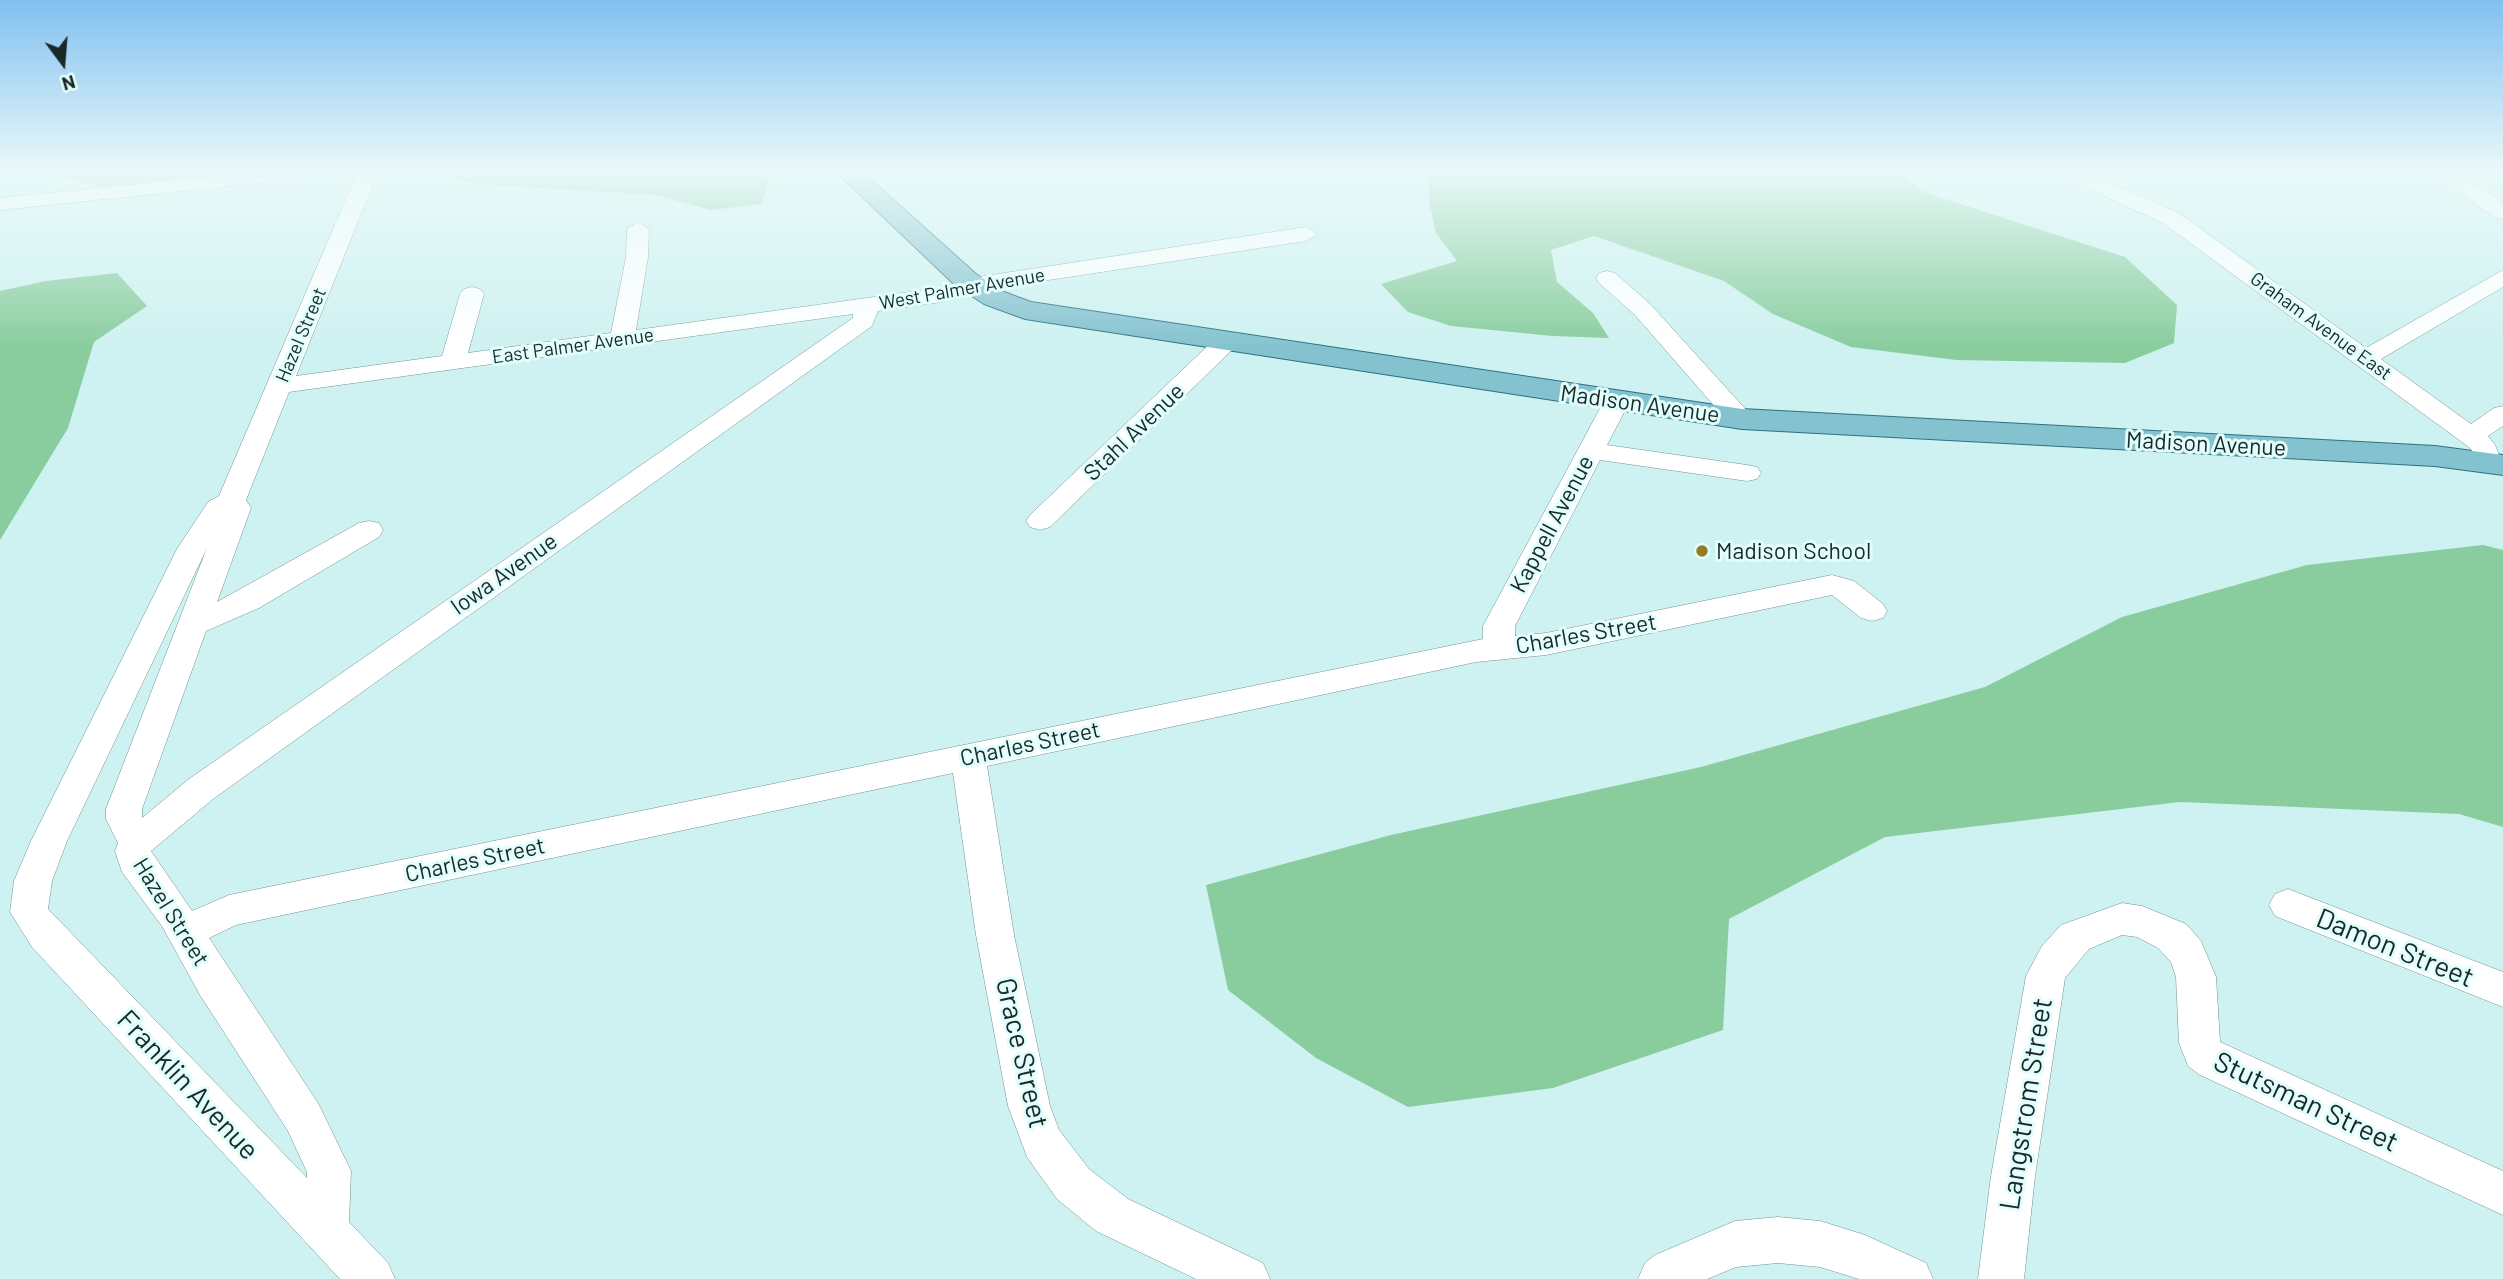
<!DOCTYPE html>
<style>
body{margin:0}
#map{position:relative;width:2503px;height:1279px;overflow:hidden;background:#cef2f1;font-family:Barlow,sans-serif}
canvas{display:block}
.north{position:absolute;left:28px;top:28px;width:70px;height:70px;-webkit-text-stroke:5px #e1fefd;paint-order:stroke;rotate:164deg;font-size:19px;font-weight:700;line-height:28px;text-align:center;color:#1a2828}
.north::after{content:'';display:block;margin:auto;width:24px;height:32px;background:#1a2828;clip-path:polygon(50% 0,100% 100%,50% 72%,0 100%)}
</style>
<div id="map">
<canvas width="2503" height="1279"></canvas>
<div class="north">N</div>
</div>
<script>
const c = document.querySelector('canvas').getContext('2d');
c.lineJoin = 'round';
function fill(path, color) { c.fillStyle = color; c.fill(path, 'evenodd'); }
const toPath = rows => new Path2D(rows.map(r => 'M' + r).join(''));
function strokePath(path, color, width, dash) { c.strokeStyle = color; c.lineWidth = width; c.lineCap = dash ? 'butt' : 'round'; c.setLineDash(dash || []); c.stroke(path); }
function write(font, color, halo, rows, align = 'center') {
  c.font = font + ' Barlow,sans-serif'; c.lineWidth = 6; c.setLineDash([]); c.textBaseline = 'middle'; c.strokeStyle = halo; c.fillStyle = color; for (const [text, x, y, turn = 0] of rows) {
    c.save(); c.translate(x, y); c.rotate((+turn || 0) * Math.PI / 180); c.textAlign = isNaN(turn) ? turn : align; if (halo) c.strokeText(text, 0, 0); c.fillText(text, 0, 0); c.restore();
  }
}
fill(toPath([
 [31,169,269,169,101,187],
 [427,169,756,169,770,181,761,204,711,210,655,195,474,184],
 [1455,169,1897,169,1923,192,2125,257,2177,305,2174,343,2125,363,1956,360,1851,347,1773,314,1724,281,1594,236,1551,250,1557,282,1593,313,1609,338,1553,336,1451,326,1408,312,1381,284,1457,261,1436,233,1429,201,1429,176],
 [117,273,147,306,94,342,68,428,0,540,0,291,46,281],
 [2483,545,2503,550,2503,827,2459,814,2180,802,1885,837,1729,919,1723,1030,1553,1088,1408,1107,1316,1058,1228,990,1206,885,1391,835,1701,767,1985,687,2122,617,2307,565]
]), '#89cd9e');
const minor = toPath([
 [290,169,379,169,296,376,442,356,460,294,464,289,472,287,480,289,484,294,468,353,611,333,626,257,627,229,638,222,649,229,648,257,636,330,939,288,972,278,1306,227,1317,234,1306,241,976,291,942,302,878,311,872,326,213,799,151,851,192,911,229,895,1483,639,1483,626,1604,401,1608,396,1617,393,1626,396,1630,401,1607,445,1747,465,1757,467,1761,473,1757,479,1747,481,1600,460,1515,626,1515,636,1546,633,1832,575,1854,581,1883,604,1887,611,1883,618,1872,621,1861,618,1832,595,1546,655,1476,662,987,766,1014,935,1050,1106,1059,1130,1089,1169,1128,1199,1263,1263,1270,1279,1196,1279,1096,1231,1057,1199,1027,1157,1008,1106,976,935,953,773,236,925,209,938,318,1103,351,1171,349,1222,388,1263,395,1279,340,1279,32,947,10,912,14,881,31,841,177,549,208,502,219,496,357,173,0,210,0,198,290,169],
 [853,314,853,318,189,779,142,818,142,809,206,631,259,608,379,537,383,530,379,523,369,521,359,523,217,602,251,508,246,500,289,392,853,314],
 [207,548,106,809,106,819,118,843,115,851,122,872,162,926,200,995,288,1131,307,1172,307,1178,48,909,52,881,67,841,207,548],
 [849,169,879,169,876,173,851,181,841,175,849,169],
 [2051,169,2078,169,2179,213,2366,348,2503,270,2503,287,2381,359,2471,424,2494,408,2503,406,2503,426,2488,436,2495,445,2503,465,2491,471,2481,469,2471,449,2462,442,2163,223,2054,173,2051,169],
 [2429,169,2452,169,2503,203,2503,219,2495,218,2429,169],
 [1607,271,1615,273,1651,305,1748,412,1752,418,1748,424,1730,424,1635,315,1599,283,1596,278,1599,273,1607,271],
 [1226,335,1235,337,1238,342,1235,347,1050,527,1040,530,1030,527,1026,521,1030,515,1217,337,1226,335],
 [2288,889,2503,972,2503,1007,2275,916,2269,905,2275,894,2288,889],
 [2122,903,2142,906,2186,924,2201,941,2216,977,2220,1042,2503,1171,2503,1215,2200,1075,2188,1066,2179,1043,2176,977,2171,962,2158,948,2137,937,2122,935,2089,949,2065,978,2035,1176,2024,1279,1978,1279,1991,1176,2026,976,2042,946,2061,925,2122,903],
 [1778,1217,1820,1221,1865,1235,1926,1263,1933,1279,1859,1279,1820,1267,1778,1263,1736,1267,1707,1279,1638,1279,1645,1263,1655,1255,1735,1221,1778,1217]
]);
const major = toPath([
 [833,169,859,169,976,274,1004,292,1031,302,1742,409,2435,446,2503,455,2503,475,2435,466,1742,429,1025,319,984,304,956,286,833,169]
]);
strokePath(minor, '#719393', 1);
strokePath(major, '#2b7280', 2);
fill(minor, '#fff');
fill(major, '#85c2d0');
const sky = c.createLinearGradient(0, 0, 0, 348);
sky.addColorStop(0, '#81c0f0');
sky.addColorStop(0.49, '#e9f9f9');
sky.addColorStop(1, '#e9f9f900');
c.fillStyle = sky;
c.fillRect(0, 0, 2503, 348);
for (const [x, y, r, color] of [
 [1702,551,7,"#967b23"]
]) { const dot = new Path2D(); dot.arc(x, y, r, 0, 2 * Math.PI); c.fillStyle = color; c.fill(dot); strokePath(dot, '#e1fefd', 2.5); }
write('19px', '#1a2828', '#e1fefd', [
 ["West Palmer Avenue",962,289,-10],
 ["Graham Avenue East",2321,326,36],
 ["Hazel Street",301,335,-67],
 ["East Palmer Avenue",573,346,-8]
]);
write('23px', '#1a2828', '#e1fefd', [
 ["Madison Avenue",1640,404,8],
 ["Stahl Avenue",1134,432,-44],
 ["Madison Avenue",2206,444,3],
 ["Kappell Avenue",1552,524,-62],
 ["Iowa Avenue",504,574,-35],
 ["Charles Street",1586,634,-10],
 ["Charles Street",1030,744,-12],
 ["Charles Street",475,860,-12],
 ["Hazel Street",171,912,58]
]);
write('23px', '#1a2828', '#e1fefd', [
 ["Madison School",1716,551]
], 'left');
write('28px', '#1a2828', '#e1fefd', [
 ["Damon Street",2395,948,22],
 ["Grace Street",1022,1053,77],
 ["Franklin Avenue",188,1085,47],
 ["Stutsman Street",2306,1102,25],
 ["Langstrom Street",2026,1104,-81]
]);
</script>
